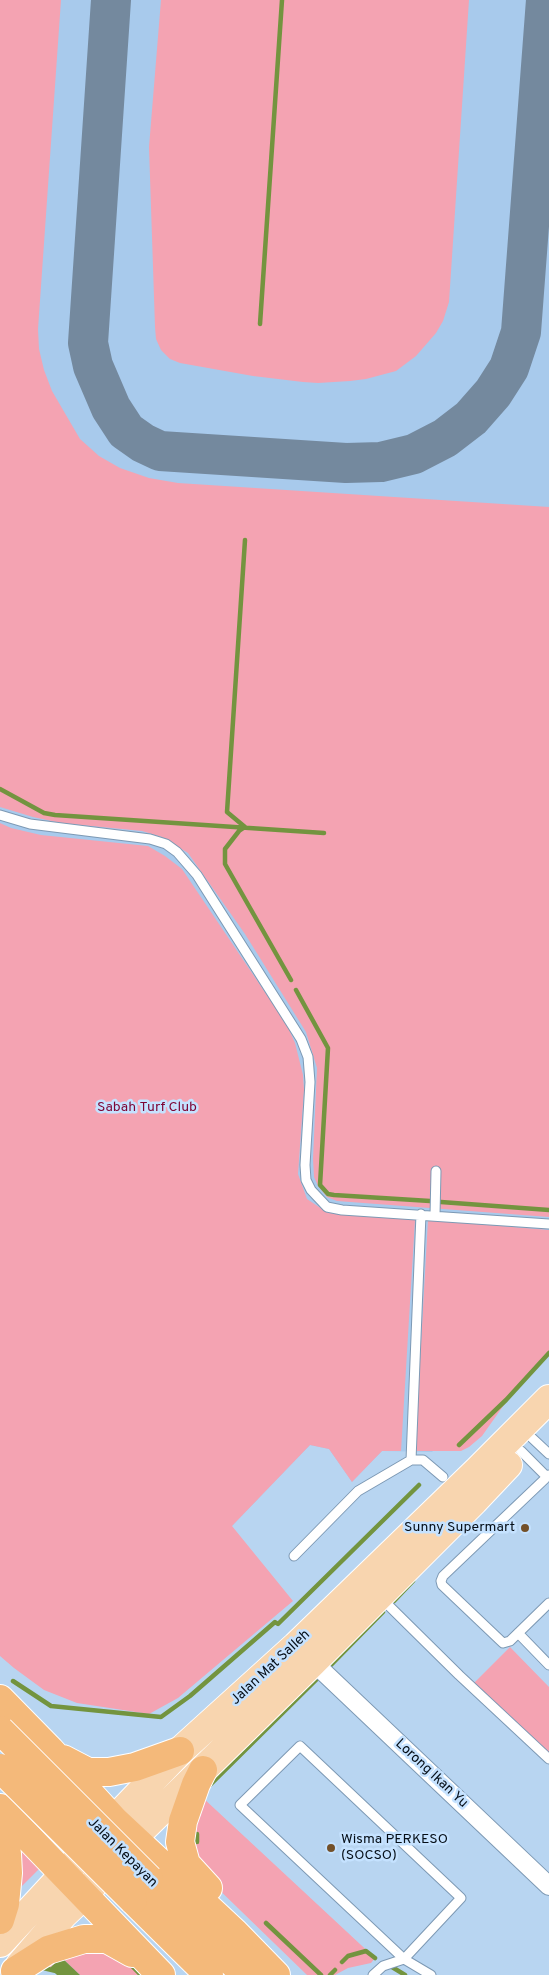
<!DOCTYPE html>
<style>
body{margin:0}
canvas{display:block;background:#b8d5f1}
</style>
<canvas width="549" height="1975"></canvas>
<script>
const c = document.querySelector('canvas').getContext('2d');
c.lineJoin = 'round';
function fill(path, color) { c.fillStyle = color; c.fill(path, 'evenodd'); }
const toPath = rows => new Path2D(rows.map(r => 'M' + r).join(''));
function strokePath(path, color, width, dash) { c.strokeStyle = color; c.lineWidth = width; c.lineCap = dash ? 'butt' : 'round'; c.setLineDash(dash || []); c.stroke(path); }
function write(font, color, halo, rows, align = 'center') {
  c.font = font + ' Overpass,sans-serif'; c.lineWidth = 5; c.setLineDash([]); c.textBaseline = 'middle'; c.strokeStyle = halo; c.fillStyle = color; for (const [text, x, y, turn = 0] of rows) {
    c.save(); c.translate(x, y); c.rotate((+turn || 0) * Math.PI / 180); c.textAlign = isNaN(turn) ? turn : align; if (halo) c.strokeText(text, 0, 0); c.fillText(text, 0, 0); c.restore();
  }
}
fill(toPath([
 [0,0,549,0,549,1338,432,1452,382,1451,352,1482,329,1449,310,1445,232,1526,0,859]
]), '#a8caec');
fill(toPath([
 [0,0,61,0,38,329,39,349,44,370,52,391,80,439,99,456,120,468,149,478,178,483,549,507,549,1217,337,1201,327,1197,318,1186,314,1177,313,1159,317,1068,306,1032,245,934,188,853,162,837,142,831,61,823,33,817,0,807],
 [161,0,469,0,449,302,443,321,436,333,416,356,396,371,366,379,350,381,318,383,303,382,253,376,180,363,170,359,161,350,156,339,155,327,149,147],
 [0,823,11,828,41,835,148,846,165,856,182,869,287,1025,295,1043,303,1075,304,1090,298,1174,307,1199,328,1213,415,1220,401,1451,382,1451,352,1482,329,1449,310,1445,232,1526,293,1601,178,1698,149,1714,77,1703,44,1690,14,1668,0,1656],
 [428,1220,549,1230,549,1354,511,1395,482,1436,469,1447,461,1451,415,1451],
 [510,1647,549,1687,549,1755,474,1683],
 [202,1797,375,1958,371,1963,348,1968,335,1975,307,1975,207,1878,192,1844,192,1824],
 [15,1842,46,1862,11,1897],
 [116,1948,144,1975,80,1975,61,1957,50,1968,43,1957]
]), '#f4a3b2');
fill(toPath([
 [61,1957,80,1975,57,1975,50,1968]
]), '#73943f');
strokePath(toPath([
 [260,324,282,0],
 [245,540,227,812,245,827,239,831,225,849,225,864,291,980],
 [0,789,44,813,55,815,324,833],
 [296,990,328,1048,320,1185,328,1194,334,1195,430,1201],
 [441,1202,549,1210],
 [459,1445,506,1400,549,1353],
 [394,1601,413,1581],
 [329,1667,383,1612],
 [13,1681,51,1706,161,1717,190,1696,275,1622,278,1624,419,1485],
 [209,1786,318,1678],
 [197,1842,197,1834],
 [266,1923,321,1975],
 [342,1962,348,1956,366,1951,375,1958],
 [129,1963,141,1975],
 [39,1967,56,1971],
 [392,1967,405,1975],
 [330,1975,335,1970]
]), '#73943f', 4.5);
strokePath(toPath([
 [111,0,88,343,93,366,111,408,126,431,143,443,160,451,346,463,381,462,414,454,445,438,471,418,493,393,509,368,521,332,546,0]
]), '#74899e', 40);
const lane = toPath([
 [0,815,30,824,150,839,166,844,177,852,197,875,301,1039,308,1057,310,1082,305,1165,306,1180,311,1190,327,1207,342,1210,549,1224],
 [435,1215,436,1171],
 [532,1438,549,1454],
 [521,1451,547,1477],
 [411,1460,421,1214],
 [549,1475,443,1576,441,1581,442,1585,503,1643,510,1641,549,1603],
 [294,1556,358,1491,411,1460,423,1460,443,1477],
 [381,1598,459,1675,549,1759],
 [518,1633,549,1665],
 [373,1975,383,1966,404,1959,461,1898,300,1746,240,1805,404,1959,431,1975]
]);
const street = toPath([
 [313,1662,549,1886]
]);
const primary = toPath([
 [0,1943,114,1820,180,1751,296,1646,478,1470,549,1399],
 [20,1965,63,1915,84,1895,133,1838,313,1662,474,1501,508,1465]
]);
const highway = toPath([
 [0,1699,50,1750,114,1820,235,1933,276,1975],
 [63,1759,88,1772,109,1772,135,1767,180,1751],
 [203,1770,196,1784,183,1821,180,1842,186,1864,208,1888],
 [0,1808,161,1975],
 [0,1824,7,1854,8,1873,5,1904,0,1920],
 [149,1879,245,1975],
 [133,1900,209,1975],
 [15,1971,48,1950,84,1939,107,1939,132,1953]
]);
strokePath(lane, '#7d99b4', 11);
strokePath(street, '#7d99b4', 20);
strokePath(primary, '#fff', 30);
strokePath(highway, '#fff', 30);
strokePath(lane, '#fff', 9);
strokePath(street, '#fff', 18);
strokePath(primary, '#f8d5af', 28);
strokePath(highway, '#f4b97a', 28);
const highwayBridge = toPath([
 [0,1730,149,1879],
 [0,1768,133,1900]
]);
strokePath(highwayBridge, '#fff', 30, []);
strokePath(highwayBridge, '#f4b97a', 28);
for (const [x, y, r, color] of [
 [525,1528,5,"#735029"],
 [331,1848,5,"#735029"]
]) { const dot = new Path2D(); dot.arc(x, y, r, 0, 2 * Math.PI); c.fillStyle = color; c.fill(dot); strokePath(dot, '#c5e2ff', 2); }
write('14px', '#7d0434', '#c5e2ff', [
 ["Sabah Turf Club",147,1108]
]);
write('14px', '#050e17', '#c5e2ff', [
 ["Sunny Supermart",515,1528],
 ["Wisma PERKESO",341,1840,"left"],
 ["(SOCSO)",341,1856,"left"]
], 'right');
write('14px', '#050e17', '#c5e2ff', [
 ["Jalan Mat Salleh",271,1668,-43],
 ["Lorong Ikan Yu",431,1774,43],
 ["Jalan Kepayan",122,1853,45]
]);
</script>
